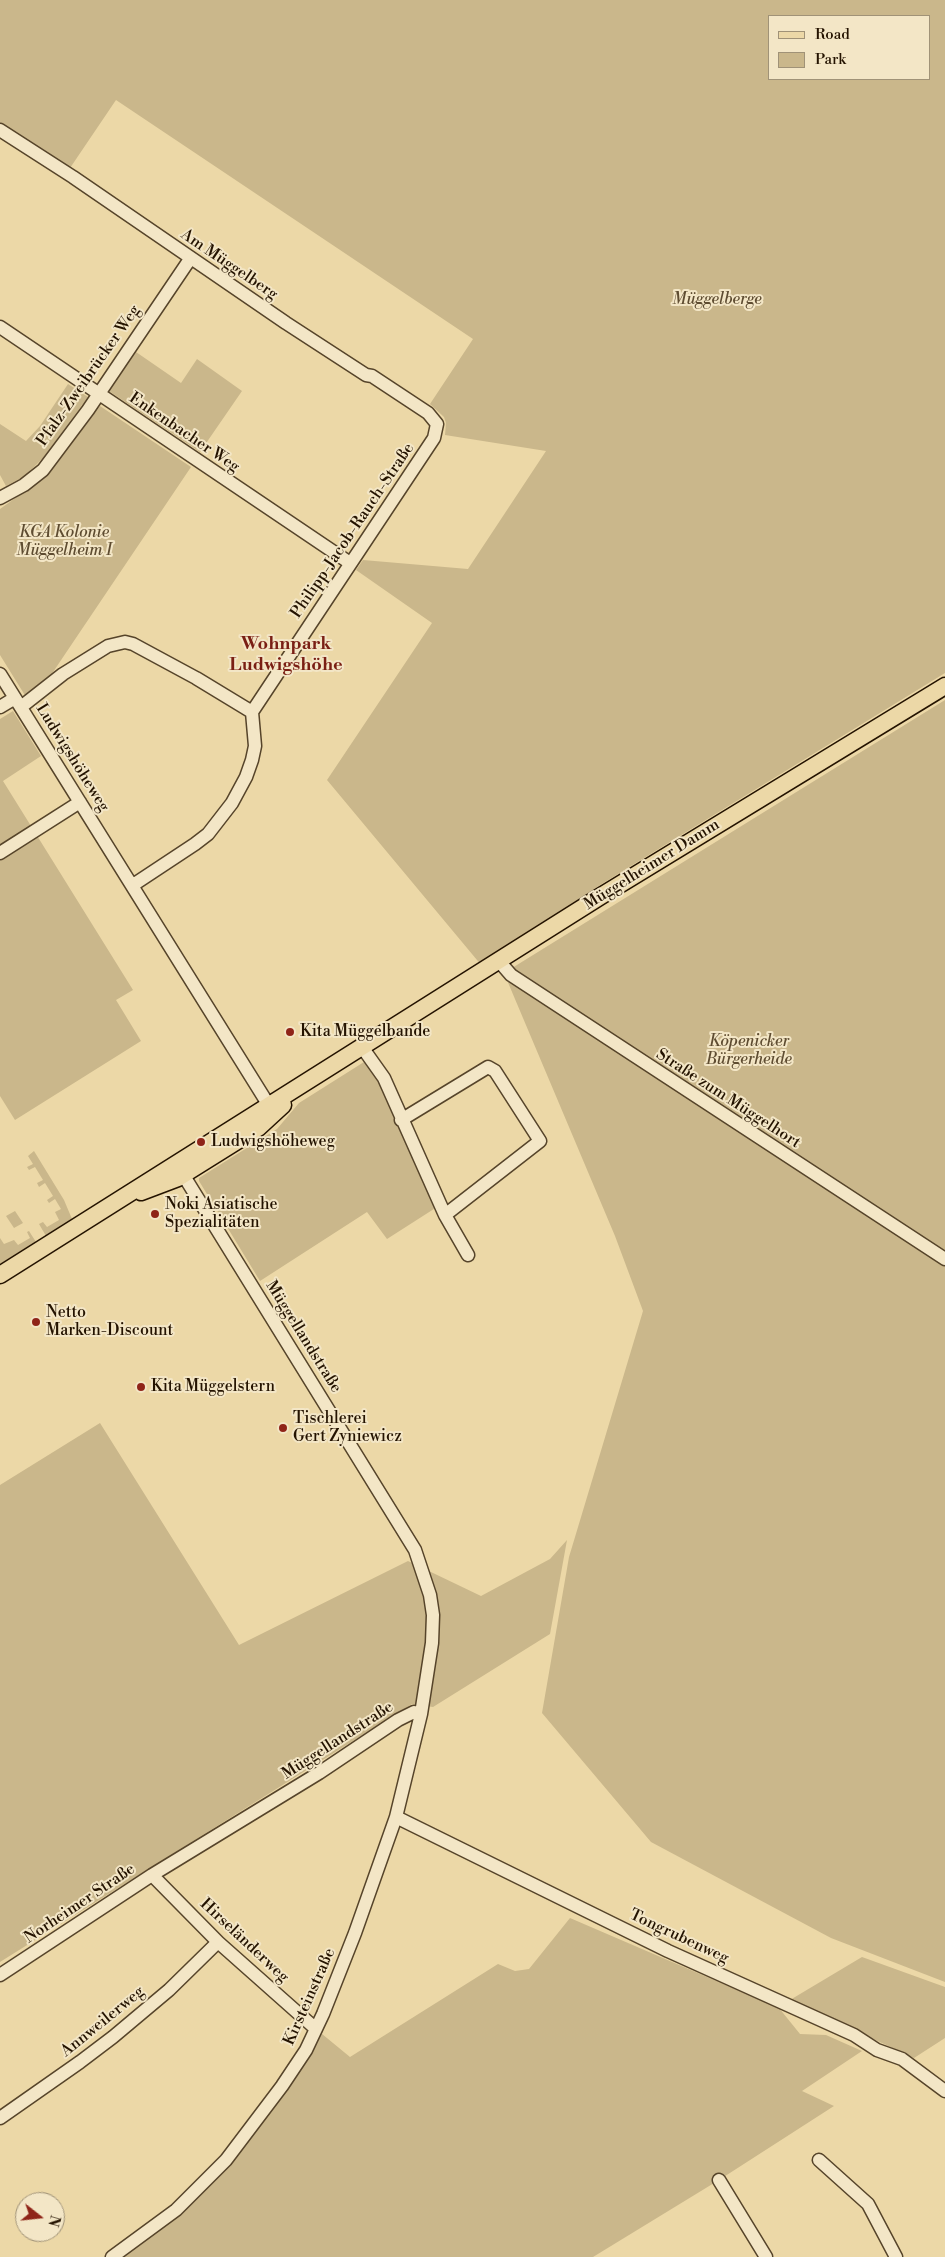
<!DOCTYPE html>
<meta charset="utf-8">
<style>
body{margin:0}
#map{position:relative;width:945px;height:2257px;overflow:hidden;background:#ecd8a7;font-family:"Libre Bodoni",serif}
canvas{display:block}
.legend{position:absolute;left:768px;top:15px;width:162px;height:65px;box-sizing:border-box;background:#f3e6c6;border:1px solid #a09277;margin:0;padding:6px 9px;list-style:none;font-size:15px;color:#241300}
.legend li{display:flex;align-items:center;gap:10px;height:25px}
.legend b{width:25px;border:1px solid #a09277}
.north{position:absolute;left:15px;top:2192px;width:50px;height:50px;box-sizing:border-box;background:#f3e6c6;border:1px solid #a09277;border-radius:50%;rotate:106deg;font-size:14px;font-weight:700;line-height:20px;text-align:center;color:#241300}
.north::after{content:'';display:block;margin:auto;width:18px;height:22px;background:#8f2418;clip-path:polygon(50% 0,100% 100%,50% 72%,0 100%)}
</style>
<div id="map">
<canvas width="945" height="2257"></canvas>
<ul class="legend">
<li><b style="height:6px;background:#ecd8a7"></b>Road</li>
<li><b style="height:14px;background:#cab78b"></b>Park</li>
</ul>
<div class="north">N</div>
</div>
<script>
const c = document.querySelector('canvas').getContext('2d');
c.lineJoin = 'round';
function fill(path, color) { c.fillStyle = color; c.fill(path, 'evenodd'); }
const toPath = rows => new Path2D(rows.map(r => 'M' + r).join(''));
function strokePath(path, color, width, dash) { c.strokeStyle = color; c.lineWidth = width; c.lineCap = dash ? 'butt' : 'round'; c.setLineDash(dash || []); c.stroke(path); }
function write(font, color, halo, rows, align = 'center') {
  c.font = font + ' "Libre Bodoni",serif'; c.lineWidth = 4; c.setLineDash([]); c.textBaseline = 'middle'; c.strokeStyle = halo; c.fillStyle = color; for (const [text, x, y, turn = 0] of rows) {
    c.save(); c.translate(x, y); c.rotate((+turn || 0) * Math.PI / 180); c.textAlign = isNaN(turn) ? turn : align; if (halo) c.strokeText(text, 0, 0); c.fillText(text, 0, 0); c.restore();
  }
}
fill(toPath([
 [0,0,945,0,945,673,600,885,482,966,327,780,432,623,356,570,363,560,468,569,546,451,445,435,446,423,444,417,430,404,473,339,116,100,68,171,0,126],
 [769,16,929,16,929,79,769,79],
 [136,352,181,383,197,359,242,391,200,452,109,391],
 [68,384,88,397,43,458,25,476,6,486,0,475,0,424,26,441,40,426],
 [100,406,191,467,49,678,26,697,0,655,0,509,46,476],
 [945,700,945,1982,831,1938,651,1842,542,1713,569,1557,643,1311,615,1236,504,973],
 [13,711,41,756,3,781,133,990,116,1000,141,1041,15,1120,0,1096,0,719],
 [364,1062,374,1071,437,1207,387,1239,367,1212,260,1281,199,1181,199,1178,277,1129,299,1103],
 [34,1151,64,1200,72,1219,46,1236,39,1224,43,1222,47,1227,59,1220,55,1212,61,1209,55,1199,49,1203,47,1200,53,1196,45,1183,39,1187,37,1183,43,1180,35,1167,29,1170,27,1167,33,1164,28,1156],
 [15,1211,23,1223,14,1228,6,1216],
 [29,1231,36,1242,0,1264,0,1238,4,1244,14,1240,18,1245,30,1238,27,1232],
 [100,1423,239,1645,408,1561,481,1596,550,1559,567,1540,550,1634,433,1707,412,1704,0,1962,0,1485],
 [570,1918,779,2008,800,2034,826,2035,862,2051,802,2091,834,2106,719,2180,593,2257,109,2257,211,2176,316,2029,350,2057,498,1964,515,1971,529,1969],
 [862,1957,945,1987,945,2038,914,2058,790,2000]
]), '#cab78b');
const minor = toPath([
 [0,130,73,177,286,323,366,375,372,376,428,413,437,424,434,438,252,712,255,746,252,760,246,777,232,803,208,834,195,844,133,885],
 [0,327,350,563],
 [0,498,24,485,43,470,88,410,190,259],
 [0,674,273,1112],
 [0,707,15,698],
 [21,707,63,674,108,646,125,642,133,644,196,678,252,712],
 [0,853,80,802],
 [498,960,511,975,945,1259],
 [362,1047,384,1078,445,1215,468,1255],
 [401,1120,488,1067,495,1071,540,1141,445,1215],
 [396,1817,668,1951,854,2035,877,2050,902,2059,945,2091],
 [152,1875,218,1942,316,2029],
 [0,1975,152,1875,319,1773,398,1720,414,1712,421,1714],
 [0,2118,80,2062,113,2037,169,1990,218,1942],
 [819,2160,868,2204,896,2257],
 [719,2180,766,2257],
 [112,2257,176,2210,226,2160,282,2086,306,2050,323,2014,355,1933,396,1817,421,1714,432,1643,433,1615,430,1595,415,1550,179,1168]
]);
const major = toPath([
 [141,1192,178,1178,258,1128,283,1105],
 [0,1275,601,896,945,686]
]);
strokePath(minor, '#56442a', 15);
strokePath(major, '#241300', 19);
strokePath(minor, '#f3e6c6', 12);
strokePath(major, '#ecd8a7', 16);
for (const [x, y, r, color] of [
 [290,1032,5,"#8f2418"],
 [201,1142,5,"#8f2418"],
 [155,1214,5,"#8f2418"],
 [36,1322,5,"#8f2418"],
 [141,1387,5,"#8f2418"],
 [283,1428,5,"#8f2418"]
]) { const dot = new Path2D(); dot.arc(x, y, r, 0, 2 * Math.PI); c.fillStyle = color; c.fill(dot); strokePath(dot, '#f3e6c6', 2); }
write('16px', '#241300', '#f3e6c6', [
 ["Am Müggelberg",229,265,34],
 ["Pfalz-Zweibrücker Weg",89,376,-55],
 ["Enkenbacher Weg",184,433,34],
 ["Philipp-Jacob-Rauch-Straße",353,531,-56],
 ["Ludwigshöheweg",72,758,58],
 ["Müggelheimer Damm",652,865,-32],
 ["Straße zum Müggelhort",728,1099,33],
 ["Müggellandstraße",303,1337,58],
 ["Müggellandstraße",338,1741,-33],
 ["Norheimer Straße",80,1904,-34],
 ["Tongrubenweg",679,1937,25],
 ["Hirseländerweg",244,1941,43],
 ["Kirsteinstraße",310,1997,-66],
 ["Annweilerweg",103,2022,-39]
]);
write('italic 16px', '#5e4c31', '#f3e6c6', [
 ["Müggelberge",717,300],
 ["KGA Kolonie",64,533],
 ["Müggelheim I",64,551],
 ["Köpenicker",749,1042],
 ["Bürgerheide",749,1060]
]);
write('16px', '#241300', '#f3e6c6', [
 ["Kita Müggelbande",300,1032],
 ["Ludwigshöheweg",211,1142],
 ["Noki Asiatische",165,1205],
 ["Spezialitäten",165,1223],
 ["Netto",46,1313],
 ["Marken-Discount",46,1331],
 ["Kita Müggelstern",151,1387],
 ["Tischlerei",293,1419],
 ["Gert Zyniewicz",293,1437]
], 'left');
write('bold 18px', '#7a1f14', '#f3e6c6', [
 ["Wohnpark",286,645],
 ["Ludwigshöhe",286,666]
]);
</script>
